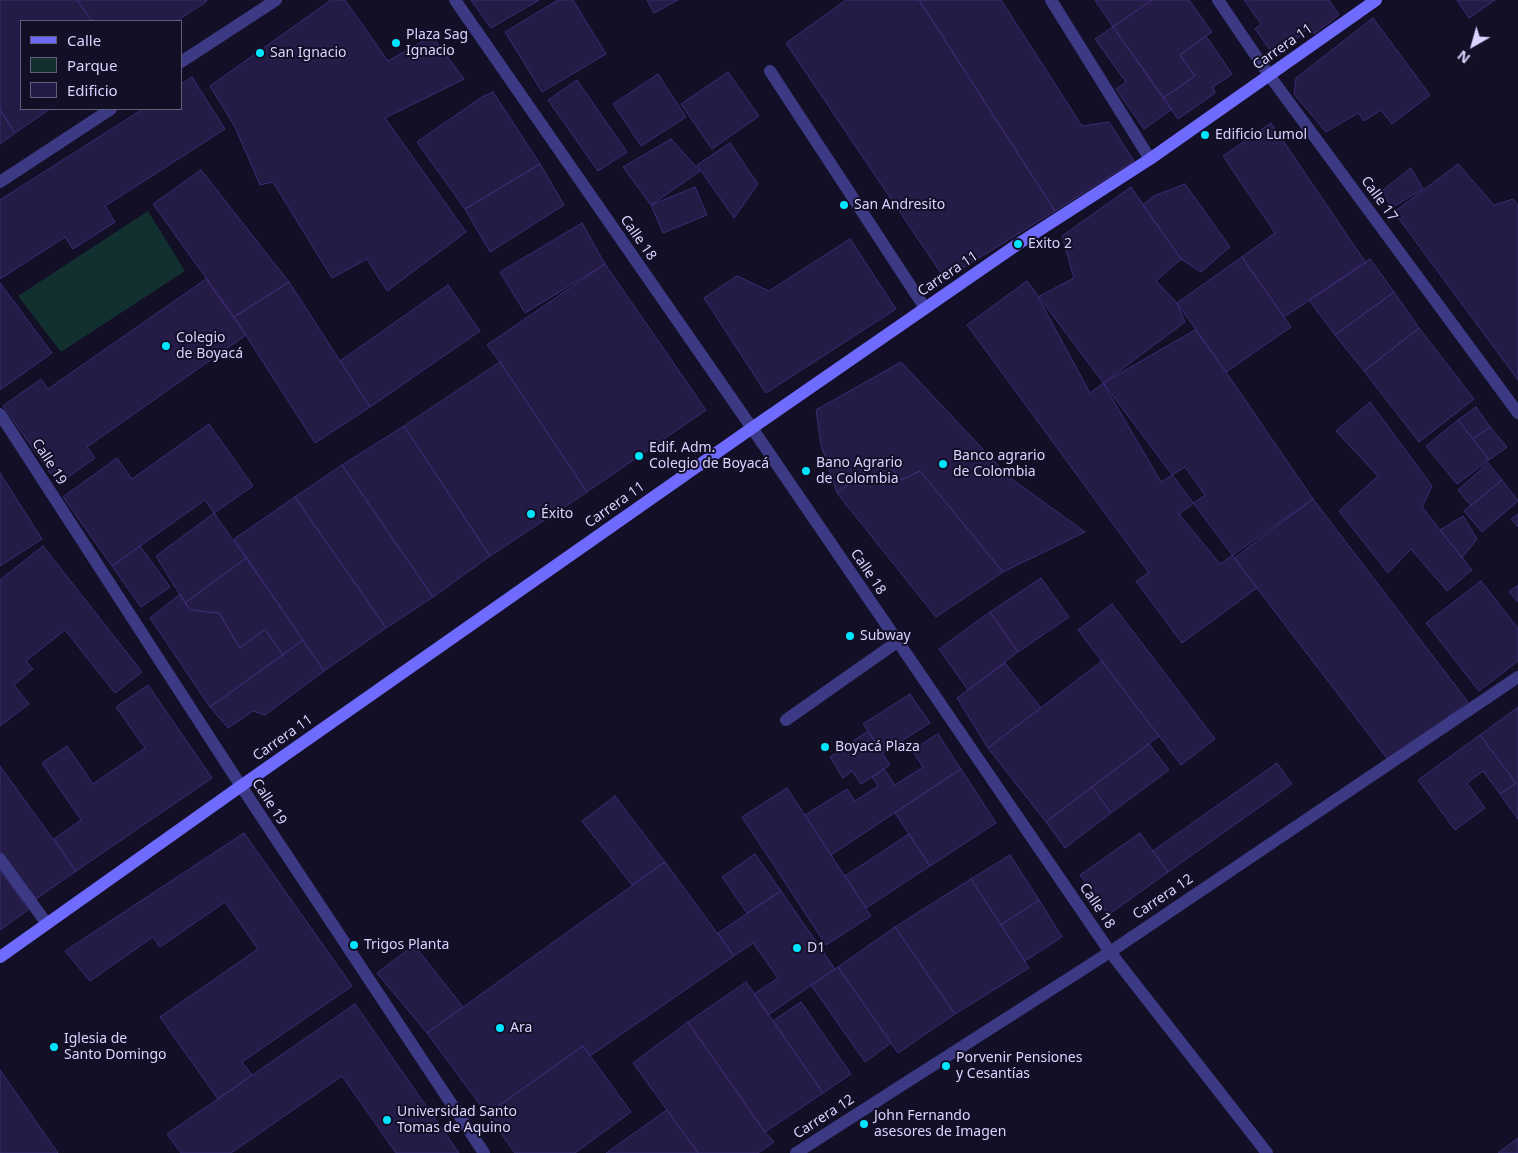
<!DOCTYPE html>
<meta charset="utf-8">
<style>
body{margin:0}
#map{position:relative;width:1518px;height:1153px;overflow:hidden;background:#130f26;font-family:"Noto Sans",sans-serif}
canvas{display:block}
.legend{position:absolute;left:20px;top:20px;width:162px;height:90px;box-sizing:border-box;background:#130f26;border:1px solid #625e7d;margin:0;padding:6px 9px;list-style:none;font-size:15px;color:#d9d4ff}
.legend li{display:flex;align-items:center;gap:10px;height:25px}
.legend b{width:25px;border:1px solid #625e7d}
.north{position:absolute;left:1448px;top:20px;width:50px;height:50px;-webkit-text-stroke:4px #130f26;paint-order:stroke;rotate:218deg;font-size:14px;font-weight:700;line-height:20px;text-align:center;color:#d9d4ff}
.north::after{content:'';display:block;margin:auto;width:18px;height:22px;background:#d9d4ff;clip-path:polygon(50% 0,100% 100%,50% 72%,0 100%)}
</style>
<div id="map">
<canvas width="1518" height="1153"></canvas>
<ul class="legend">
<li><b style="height:6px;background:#6f6bff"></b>Calle</li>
<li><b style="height:14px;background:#12302f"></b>Parque</li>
<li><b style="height:14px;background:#241b47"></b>Edificio</li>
</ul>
<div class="north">N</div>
</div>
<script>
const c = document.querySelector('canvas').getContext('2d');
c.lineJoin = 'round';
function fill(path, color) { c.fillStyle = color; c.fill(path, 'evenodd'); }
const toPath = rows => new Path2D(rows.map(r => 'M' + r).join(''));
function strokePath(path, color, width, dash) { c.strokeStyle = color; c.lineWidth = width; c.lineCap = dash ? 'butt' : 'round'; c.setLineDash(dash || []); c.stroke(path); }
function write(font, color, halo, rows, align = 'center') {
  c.font = font + ' "Noto Sans",sans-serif'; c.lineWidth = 4; c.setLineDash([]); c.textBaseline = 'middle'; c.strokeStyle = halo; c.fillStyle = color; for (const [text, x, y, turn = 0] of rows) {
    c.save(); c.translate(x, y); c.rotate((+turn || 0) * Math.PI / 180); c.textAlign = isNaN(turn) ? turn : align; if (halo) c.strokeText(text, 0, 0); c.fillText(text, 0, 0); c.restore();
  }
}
fill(toPath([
 [148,211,185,271,61,352,18,296]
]), '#12302f');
const building = toPath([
 [0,0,77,0,92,21,21,21,21,109,50,109,15,133,0,110,0,0],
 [77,0,206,0,207,1,177,21,92,21,77,0],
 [331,0,345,0,388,61,432,36,464,79,385,118,466,232,387,291,367,259,332,278,273,182,260,185,235,127,210,86,331,0],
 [471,0,539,0,491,28,471,0],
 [558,0,573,0,606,54,542,92,505,32,558,0],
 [647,0,678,0,654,13,647,0],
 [846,0,919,0,1055,211,945,279,786,43,846,0],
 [919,0,1001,0,1082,126,1109,122,1134,161,1055,211,919,0],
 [1095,0,1152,0,1113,27,1095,0],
 [1152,0,1189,0,1212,32,1180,55,1195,76,1163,98,1113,27,1152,0],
 [1244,0,1329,0,1339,15,1314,34,1309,27,1276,58,1255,29,1261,24,1244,0],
 [1457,0,1495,0,1469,18,1457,0],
 [1373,18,1430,95,1392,124,1381,110,1364,121,1358,113,1326,132,1294,94,1296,78,1373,18],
 [1113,27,1172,109,1144,129,1116,89,1126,82,1095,39,1113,27],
 [1206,36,1232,74,1213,87,1215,93,1178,119,1163,98,1195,76,1180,55,1206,36],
 [728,72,759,116,712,149,681,104,728,72],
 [658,74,686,117,641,146,613,104,658,74],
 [192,77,225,129,105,206,115,222,73,249,65,237,0,279,0,200,143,109,181,109,181,84,192,77],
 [577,80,627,152,598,171,548,100,577,80],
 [493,92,540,164,465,209,417,142,482,97,493,92],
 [0,110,15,133,0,144,0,110],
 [1271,123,1366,263,1284,317,1242,257,1275,233,1223,156,1271,123],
 [671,139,700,171,651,205,623,167,671,139],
 [730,143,758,184,734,218,697,165,730,143],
 [540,164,564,205,490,252,465,209,540,164],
 [1458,164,1494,205,1513,199,1518,205,1518,380,1394,212,1458,164],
 [1411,168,1423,189,1391,208,1383,190,1411,168],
 [201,170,289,282,234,317,153,204,201,170],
 [1185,184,1230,247,1201,272,1181,259,1143,205,1154,196,1185,184],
 [695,187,707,215,663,233,651,205,695,187],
 [1131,187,1181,259,1156,281,1177,303,1185,322,1090,393,1038,297,1074,278,1062,236,1131,187],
 [582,223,605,264,525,313,500,272,582,223],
 [850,239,896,309,766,393,704,298,737,276,769,291,850,239],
 [1242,257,1291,327,1226,372,1177,303,1242,257],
 [1370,259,1394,292,1335,335,1309,300,1370,259],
 [605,264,706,410,587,492,500,362,487,345,605,264],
 [206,279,246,335,87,447,95,458,58,484,3,406,41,379,48,389,206,279],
 [1027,281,1257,588,1182,643,1136,581,1149,573,967,325,1027,281],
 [289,282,370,407,315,443,234,317,289,282],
 [0,283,52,353,0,390,0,283],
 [448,285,480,331,370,407,340,361,448,285],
 [1394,292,1419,328,1364,371,1335,335,1394,292],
 [1419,328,1474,399,1419,442,1364,371,1419,328],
 [1195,330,1226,372,1313,499,1220,564,1179,514,1205,495,1185,467,1161,482,1103,383,1195,330],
 [500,362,587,492,490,556,404,426,500,362],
 [901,362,1009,477,1085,532,1003,572,920,471,901,480,884,457,837,493,821,445,816,410,901,362],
 [1370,402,1432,486,1422,507,1472,570,1447,591,1411,549,1388,573,1339,511,1378,476,1336,431,1370,402],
 [1476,407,1490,427,1473,439,1458,420,1476,407],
 [1458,420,1489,460,1457,484,1426,446,1458,420],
 [209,424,253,486,214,513,205,500,112,566,63,497,117,458,132,479,209,424],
 [404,426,490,556,433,597,342,465,404,426],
 [1490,427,1507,447,1489,460,1473,439,1490,427],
 [884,457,901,480,920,471,1003,572,936,617,837,493,884,457],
 [1488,463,1502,480,1471,506,1458,490,1488,463],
 [342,465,433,597,386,628,295,497,342,465],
 [0,473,42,539,0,566,0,473],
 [1502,480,1518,501,1482,532,1464,511,1502,480],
 [295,497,386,628,324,671,234,539,295,497],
 [1313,499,1468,702,1389,761,1234,558,1313,499],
 [214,513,246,558,185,603,156,556,214,513],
 [1518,514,1518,527,1511,519,1518,514],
 [1463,516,1477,539,1462,558,1440,530,1463,516],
 [43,546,142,672,115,693,65,630,26,661,33,669,14,685,29,704,0,726,0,580,43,546],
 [140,546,170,587,141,607,112,566,140,546],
 [246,558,303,640,283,655,265,629,240,648,219,613,190,610,185,603,246,558],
 [1041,578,1069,617,1018,652,990,612,1041,578],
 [1481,581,1518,628,1518,661,1479,691,1426,623,1481,581],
 [1518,585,1518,602,1509,592,1518,585],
 [180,594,190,610,219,613,240,648,265,629,283,655,210,707,150,618,180,594],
 [1112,604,1215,739,1181,765,1078,630,1112,604],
 [990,612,1018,652,968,690,939,649,990,612],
 [303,640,324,671,265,715,253,711,228,728,210,707,303,640],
 [1102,661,1159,736,1046,822,988,748,1102,661],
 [1005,663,1041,708,988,748,957,698,1005,663],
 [148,685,212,778,76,871,54,839,81,820,42,763,67,746,93,784,145,748,116,707,148,685],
 [910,694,930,723,883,753,863,724,910,694],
 [1518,707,1518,819,1500,794,1516,783,1480,735,1518,707],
 [868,731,890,765,861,784,852,771,843,778,830,757,868,731],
 [938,734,961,769,831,855,805,815,847,789,855,801,878,786,872,777,884,769,895,785,923,767,912,750,938,734],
 [1480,735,1516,783,1500,794,1483,771,1467,783,1485,808,1455,830,1418,780,1480,735],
 [1149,744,1169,770,1111,813,1092,787,1149,744],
 [1277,763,1292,784,1168,872,1153,851,1277,763],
 [0,766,76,871,36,899,0,851,0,766],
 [961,769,996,823,930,866,895,813,961,769],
 [1092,787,1111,813,1065,848,1046,822,1092,787],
 [787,788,871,916,826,945,742,817,787,788],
 [615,796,665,862,632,885,582,821,615,796],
 [244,833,352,986,242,1062,252,1075,218,1099,160,1017,258,949,225,902,160,947,153,937,90,981,65,951,244,833],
 [1140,833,1168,872,1108,915,1080,875,1140,833],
 [909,834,930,866,866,908,845,876,909,834],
 [755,854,781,891,747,913,722,877,755,854],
 [1010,855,1039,900,1001,925,971,879,1010,855],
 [665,862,734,956,590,1056,583,1046,487,1114,427,1033,665,862],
 [0,870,28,910,0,930,0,870],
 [971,879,1029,968,955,1014,895,927,971,879],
 [781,891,835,969,768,1015,754,994,778,978,753,943,734,956,718,933,781,891],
 [1039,900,1062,937,1025,961,1001,925,1039,900],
 [895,927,955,1014,898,1053,838,967,895,927],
 [414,945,463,1007,427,1033,377,973,414,945],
 [838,967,891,1043,865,1062,811,985,838,967],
 [746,982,823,1093,765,1132,688,1022,746,982],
 [801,1002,851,1074,823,1093,773,1021,801,1002],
 [355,1004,459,1153,396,1153,342,1076,231,1153,181,1153,167,1134,355,1004],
 [688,1022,765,1132,774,1142,758,1153,698,1153,633,1063,688,1022],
 [583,1046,631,1112,575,1153,515,1153,487,1114,583,1046],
 [0,1070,58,1153,0,1153,0,1070],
 [667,1110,698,1153,606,1153,667,1110],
 [1518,1138,1518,1153,1498,1153,1518,1138]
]);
fill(building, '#241b47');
strokePath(building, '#3b2d73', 1);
strokePath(toPath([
 [1051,0,1150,159],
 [770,71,925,308],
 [786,720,897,642]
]), '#3d3a85', 12);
strokePath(toPath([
 [455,0,752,428,1110,952,1267,1153],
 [1218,0,1269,75,1518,413],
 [181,62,276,0],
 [0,182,111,109],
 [0,414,241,786,484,1153],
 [0,859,47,924],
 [796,1153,1110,952,1518,677]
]), '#3d3a85', 12);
strokePath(toPath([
 [0,957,241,786,752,428,1018,244,1150,159,1376,0]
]), '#6f6bff', 12);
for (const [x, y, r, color] of [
 [396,43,5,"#00e5ff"],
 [260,53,5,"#00e5ff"],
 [1205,135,5,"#00e5ff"],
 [844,205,5,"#00e5ff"],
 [1018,244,5,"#00e5ff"],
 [166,346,5,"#00e5ff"],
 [639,456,5,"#00e5ff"],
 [943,464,5,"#00e5ff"],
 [806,471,5,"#00e5ff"],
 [531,514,5,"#00e5ff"],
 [850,636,5,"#00e5ff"],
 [825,747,5,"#00e5ff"],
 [354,945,5,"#00e5ff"],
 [797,948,5,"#00e5ff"],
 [500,1028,5,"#00e5ff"],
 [54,1047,5,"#00e5ff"],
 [946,1066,5,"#00e5ff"],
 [387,1120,5,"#00e5ff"],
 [864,1124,5,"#00e5ff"]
]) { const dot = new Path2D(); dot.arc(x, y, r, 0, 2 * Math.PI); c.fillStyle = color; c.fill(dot); strokePath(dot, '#130f26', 2); }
write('14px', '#d9d4ff', '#130f26', [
 ["Plaza Sag",406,35],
 ["Ignacio",406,51],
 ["San Ignacio",270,53],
 ["Edificio Lumol",1215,135],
 ["San Andresito",854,205],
 ["Exito 2",1028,244],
 ["Colegio",176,338],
 ["de Boyacá",176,354],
 ["Edif. Adm.",649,448],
 ["Colegio de Boyacá",649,464],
 ["Banco agrario",953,456],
 ["de Colombia",953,472],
 ["Bano Agrario",816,463],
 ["de Colombia",816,479],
 ["Éxito",541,514],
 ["Subway",860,636],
 ["Boyacá Plaza",835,747],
 ["Trigos Planta",364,945],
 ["D1",807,948],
 ["Ara",510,1028],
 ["Iglesia de",64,1039],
 ["Santo Domingo",64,1055],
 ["Porvenir Pensiones",956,1058],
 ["y Cesantías",956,1074],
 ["Universidad Santo",397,1112],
 ["Tomas de Aquino",397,1128],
 ["John Fernando",874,1116],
 ["asesores de Imagen",874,1132]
], 'left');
write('14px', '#d9d4ff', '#130f26', [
 ["Carrera 11",1283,47,-35],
 ["Calle 17",1379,199,54],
 ["Calle 18",638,238,55],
 ["Carrera 11",948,274,-34],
 ["Calle 19",49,462,57],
 ["Carrera 11",615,505,-35],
 ["Calle 18",868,572,56],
 ["Carrera 11",283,738,-35],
 ["Calle 19",269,802,57],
 ["Carrera 12",1163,897,-34],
 ["Calle 18",1097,906,56],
 ["Carrera 12",824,1117,-33]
]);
</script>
